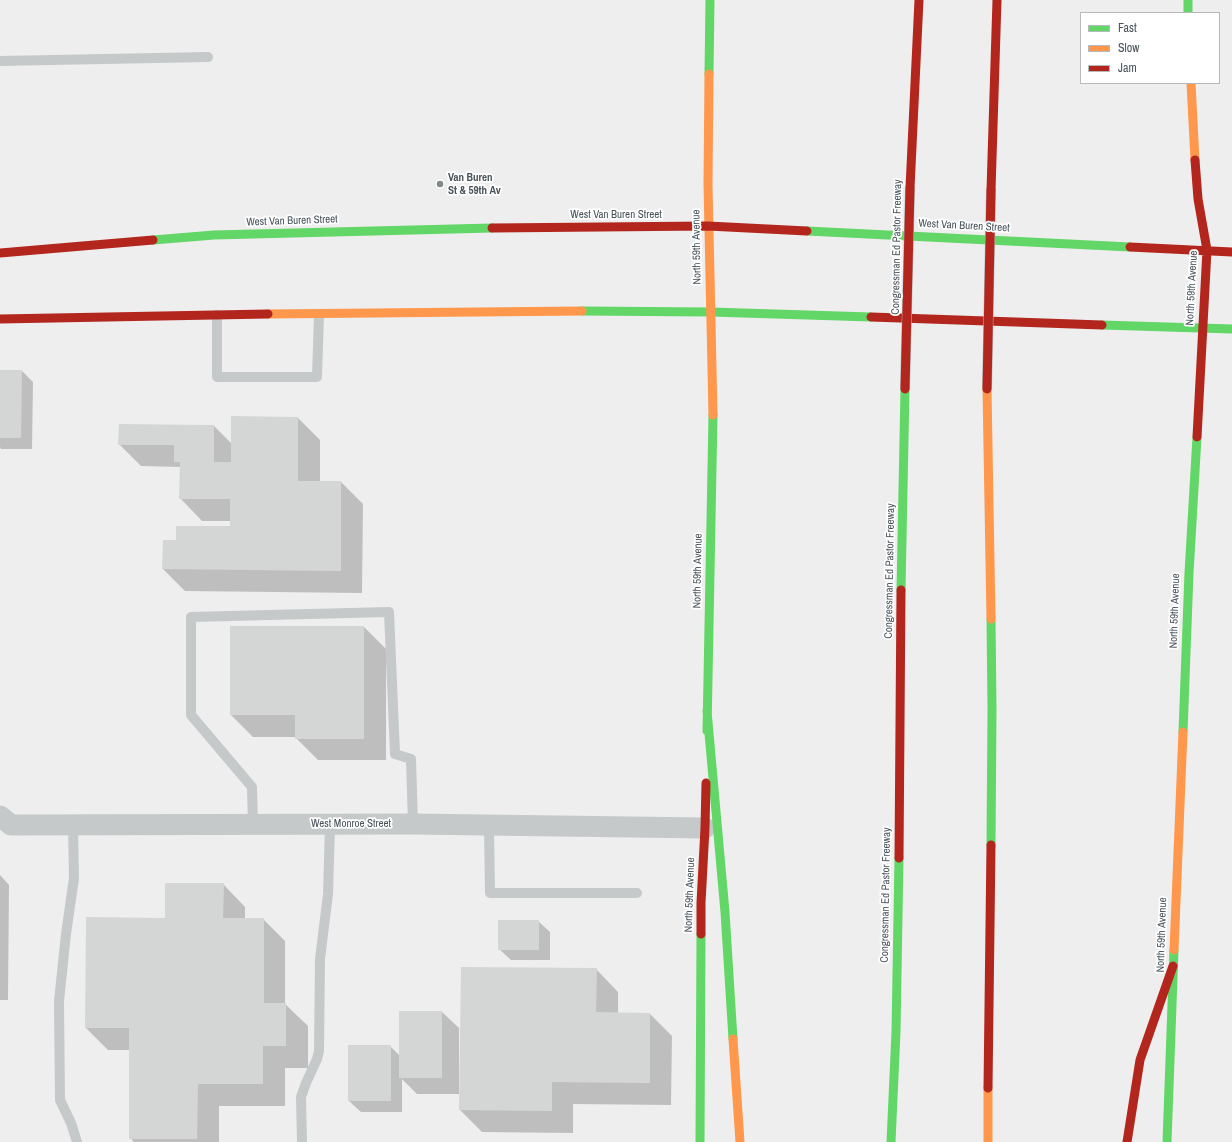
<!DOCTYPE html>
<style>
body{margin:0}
#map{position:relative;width:1232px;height:1142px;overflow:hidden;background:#eee;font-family:"Archivo Narrow",sans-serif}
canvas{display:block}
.legend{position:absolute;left:1080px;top:12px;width:140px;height:72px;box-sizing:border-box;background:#fff;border:1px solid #b5babd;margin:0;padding:5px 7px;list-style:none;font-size:12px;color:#475259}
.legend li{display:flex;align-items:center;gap:8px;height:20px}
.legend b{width:20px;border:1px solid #b5babd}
</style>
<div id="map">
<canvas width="1232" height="1142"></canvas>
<ul class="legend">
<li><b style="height:5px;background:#63d668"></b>Fast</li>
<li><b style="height:5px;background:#ff974d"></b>Slow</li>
<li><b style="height:5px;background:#b3261e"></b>Jam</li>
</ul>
</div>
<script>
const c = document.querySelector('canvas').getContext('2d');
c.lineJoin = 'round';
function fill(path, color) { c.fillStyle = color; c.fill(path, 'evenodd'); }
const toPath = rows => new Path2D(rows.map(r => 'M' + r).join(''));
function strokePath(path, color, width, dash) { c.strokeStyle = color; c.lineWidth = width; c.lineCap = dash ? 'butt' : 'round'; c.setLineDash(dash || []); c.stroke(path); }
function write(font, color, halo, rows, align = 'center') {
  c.font = font + ' "Archivo Narrow",sans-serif'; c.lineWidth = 3.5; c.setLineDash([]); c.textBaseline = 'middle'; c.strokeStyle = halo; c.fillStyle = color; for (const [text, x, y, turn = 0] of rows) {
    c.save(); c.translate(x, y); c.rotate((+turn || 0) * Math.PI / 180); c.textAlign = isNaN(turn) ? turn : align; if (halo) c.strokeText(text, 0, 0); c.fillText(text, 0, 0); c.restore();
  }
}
fill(toPath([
 [0,371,22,371,33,382,32,449,1,449,0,447],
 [298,418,320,440,320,482,341,482,363,504,362,593,185,591,163,569,164,541,177,541,231,527,231,521,202,521,180,498,181,467,141,466,119,444,214,426,232,444],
 [364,627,386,649,386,760,318,760,296,738,296,737,253,737,231,715],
 [0,875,9,885,8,1000,0,1000],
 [223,884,245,907,245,919,263,919,285,941,285,1004,308,1026,308,1068,285,1068,285,1106,219,1106,219,1142,134,1142,130,1138,130,1050,108,1050,86,1028,166,919],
 [538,921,550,932,550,960,511,960,499,949],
 [462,968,596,969,618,992,618,1014,650,1014,672,1036,671,1105,573,1104,573,1133,482,1132,460,1110],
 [442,1012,459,1028,459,1094,417,1094,402,1079,402,1112,361,1112,349,1101,390,1046,400,1056]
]), '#0003');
fill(toPath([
 [0,370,22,370,21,438,0,438],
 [231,416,298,417,298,481,341,481,341,571,162,569,163,540,176,540,176,526,230,526,230,499,179,499,180,462,174,462,174,445,118,445,119,424,214,425,214,462,231,462],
 [230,626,364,626,364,739,295,739,295,715,230,715],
 [165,883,224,883,223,918,264,918,264,1003,286,1003,286,1046,263,1046,263,1084,198,1084,197,1139,129,1139,129,1028,85,1028,86,917,165,918],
 [498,920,539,920,539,950,498,950],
 [461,967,597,968,596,1012,650,1013,650,1083,552,1082,552,1111,459,1110],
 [399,1011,442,1011,442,1078,399,1078],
 [348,1045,391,1045,391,1101,348,1101]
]), '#d4d6d6');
strokePath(toPath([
 [0,61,208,57],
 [217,315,217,377,317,377,319,314],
 [73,825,74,878,66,934,59,1001,60,1100,71,1123,77,1142],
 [253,825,252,787,191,715,191,617,389,612,395,754,411,759,413,824],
 [489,826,490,893,637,893],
 [302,1142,301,1097,306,1083,317,1059,319,1051,320,959,328,894,330,825]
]), '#c5c9ca', 10);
strokePath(toPath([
 [0,816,11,825,413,824,705,828]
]), '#c5c9ca', 21);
strokePath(toPath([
 [1188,0,1188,13],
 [709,74,710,0],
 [807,231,1130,247],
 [153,240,214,235,492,228],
 [582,311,711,312,871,317],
 [1102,325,1232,329],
 [901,590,905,389],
 [991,619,992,709,991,845],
 [707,711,725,912,733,1039],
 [707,731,713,415],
 [1183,732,1189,573,1197,437],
 [700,1142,701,934],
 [891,1142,896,1032,899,858],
 [1167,1142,1174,950]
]), '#63d668', 9);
strokePath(toPath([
 [709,74,708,184,713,415],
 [1191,83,1195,160],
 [268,314,582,311],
 [987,389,991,619],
 [1174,950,1183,732],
 [733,1039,740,1142],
 [988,1142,988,1088]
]), '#ff974d', 9);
strokePath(toPath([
 [1195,160,1198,199,1207,250,1197,437],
 [910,188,919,0],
 [991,190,997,0],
 [492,228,708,226,807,231],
 [1130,247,1232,252],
 [0,253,153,240],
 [871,317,1102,325],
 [0,319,268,314],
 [899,858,901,590],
 [701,934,701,903,705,828,706,783],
 [988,1088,991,845],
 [1127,1142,1140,1060,1173,966]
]), '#b3261e', 9);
const jamBridge = toPath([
 [905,389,910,188],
 [987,389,991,190]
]);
strokePath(jamBridge, '#b3b9bc', 10, []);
strokePath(jamBridge, '#b3261e', 9);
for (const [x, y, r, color] of [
 [440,184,4,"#81898d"]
]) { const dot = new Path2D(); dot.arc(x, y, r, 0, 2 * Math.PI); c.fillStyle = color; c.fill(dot); strokePath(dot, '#fff', 1.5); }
write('bold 11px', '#475259', '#fff', [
 ["Van Buren",448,178],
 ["St & 59th Av",448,191]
], 'left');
write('11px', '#475259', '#fff', [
 ["West Van Buren Street",616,215],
 ["West Van Buren Street",292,221,-2],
 ["West Van Buren Street",964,226,3],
 ["North 59th Avenue",697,247,-91],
 ["Congressman Ed Pastor Freeway",897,247,-89],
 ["North 59th Avenue",1192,288,-87],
 ["North 59th Avenue",698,571,-89],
 ["Congressman Ed Pastor Freeway",890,571,-89],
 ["North 59th Avenue",1175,611,-88],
 ["West Monroe Street",351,824],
 ["North 59th Avenue",690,895,-88],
 ["Congressman Ed Pastor Freeway",886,895,-89],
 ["North 59th Avenue",1162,935,-88]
]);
</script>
